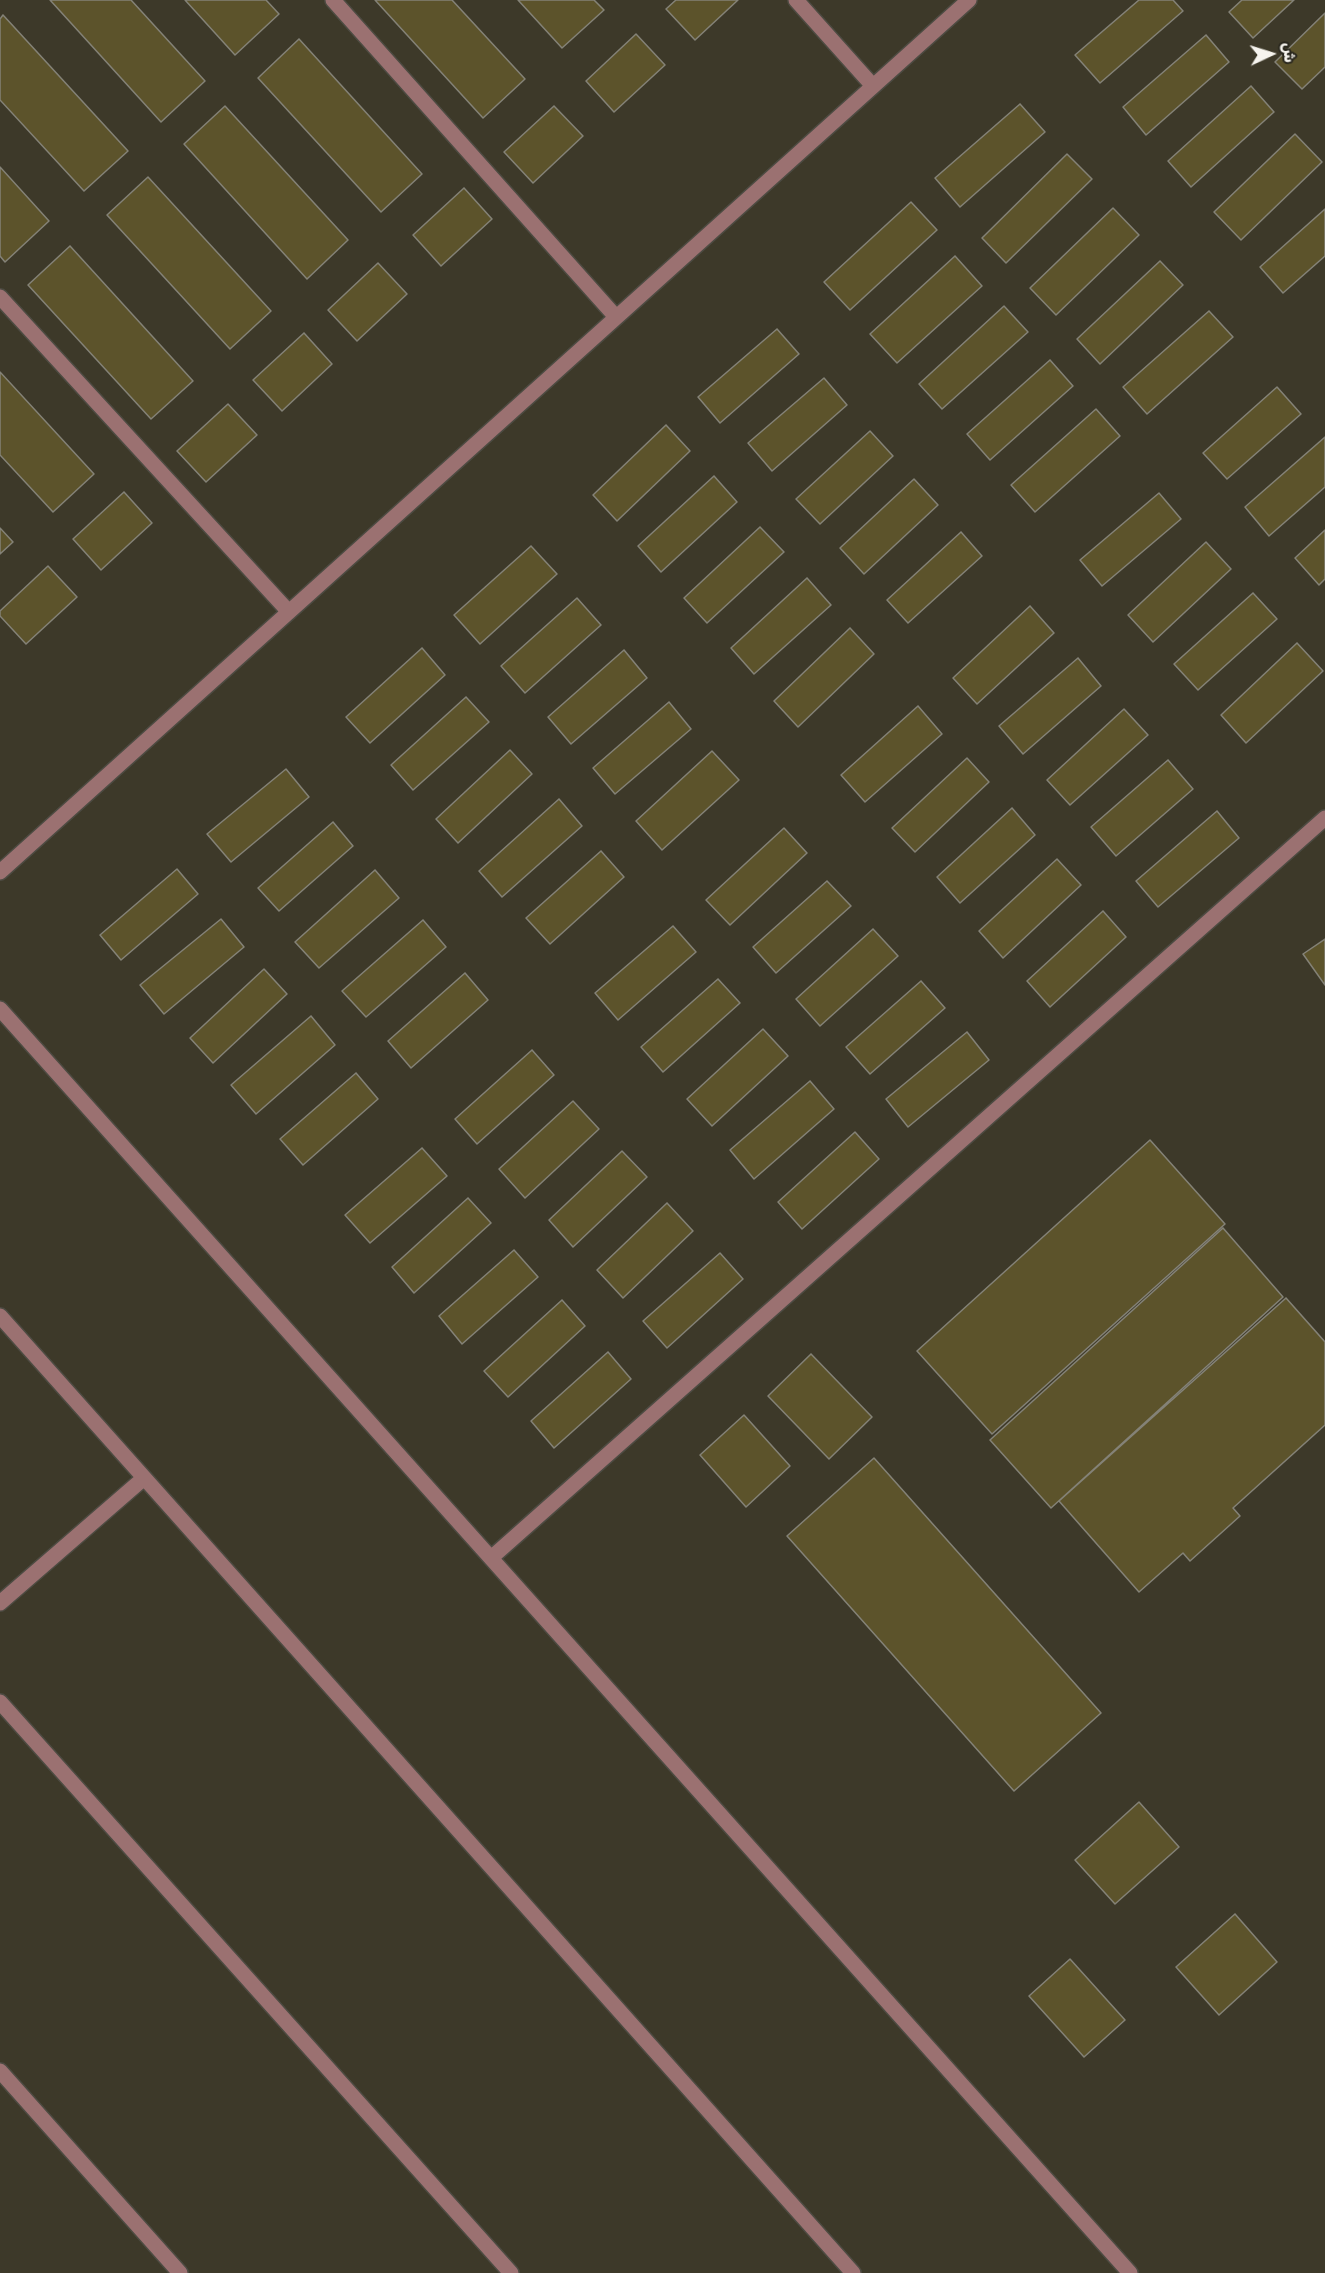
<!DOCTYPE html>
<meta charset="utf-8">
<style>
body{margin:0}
#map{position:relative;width:1325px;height:2273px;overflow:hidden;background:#323026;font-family:Rubik,"Noto Naskh Arabic",sans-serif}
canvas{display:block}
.north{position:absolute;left:1241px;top:24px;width:60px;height:60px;-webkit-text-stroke:4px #28261d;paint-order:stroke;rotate:86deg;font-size:16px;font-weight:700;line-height:24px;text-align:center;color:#f6f4ee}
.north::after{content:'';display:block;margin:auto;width:21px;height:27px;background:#f6f4ee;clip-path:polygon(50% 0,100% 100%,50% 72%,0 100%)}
</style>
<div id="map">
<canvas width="1325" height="2273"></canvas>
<div class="north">ش</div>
</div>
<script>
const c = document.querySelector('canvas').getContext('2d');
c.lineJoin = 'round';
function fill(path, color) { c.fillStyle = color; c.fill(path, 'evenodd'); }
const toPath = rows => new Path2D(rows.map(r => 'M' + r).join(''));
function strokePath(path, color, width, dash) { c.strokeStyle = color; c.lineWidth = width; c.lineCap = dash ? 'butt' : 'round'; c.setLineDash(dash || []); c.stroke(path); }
fill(toPath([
 [0,0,1325,0,1325,2273,0,2273]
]), '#3d3929');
const building = toPath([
 [50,0,131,0,205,81,161,122,50,0],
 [185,0,266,0,279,14,235,55,185,0],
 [375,0,452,0,525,79,483,118,375,0],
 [518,0,594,0,604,10,562,48,518,0],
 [676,0,738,0,695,40,666,9,676,0],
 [1139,0,1173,0,1183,11,1100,83,1075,55,1139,0],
 [1242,0,1294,0,1253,38,1229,12,1242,0],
 [1325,13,1325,67,1302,89,1275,62,1325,13],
 [3,15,128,151,84,191,0,100,0,19,3,15],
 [636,34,665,65,614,112,586,81,636,34],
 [1206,35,1229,62,1146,135,1123,107,1206,35],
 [299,39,422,174,381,212,258,78,299,39],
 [1251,86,1274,112,1191,187,1168,161,1251,86],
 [1020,104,1045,132,960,207,935,178,1020,104],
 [225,106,348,240,307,279,184,144,225,106],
 [554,106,583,136,533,183,504,152,554,106],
 [1295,134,1322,162,1241,240,1214,212,1295,134],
 [1067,154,1092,179,1006,263,982,238,1067,154],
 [0,167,49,221,5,262,0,256,0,167],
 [148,177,271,311,230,349,107,215,148,177],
 [464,188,492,219,441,266,413,235,464,188],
 [911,202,937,230,850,310,824,282,911,202],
 [1113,208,1139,235,1056,315,1030,288,1113,208],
 [1325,209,1325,256,1283,293,1260,267,1325,209],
 [70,246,193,381,151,419,28,285,70,246],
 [955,256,982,286,897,363,870,334,955,256],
 [1160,261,1183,285,1100,364,1077,339,1160,261],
 [378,263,407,294,357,341,328,310,378,263],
 [1004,306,1028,332,942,409,919,384,1004,306],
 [1209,311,1233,337,1147,414,1123,387,1209,311],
 [777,329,799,354,720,423,698,397,777,329],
 [304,333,332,364,282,411,253,380,304,333],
 [1050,360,1073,386,990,460,967,434,1050,360],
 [0,372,94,474,53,512,0,455,0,372],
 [824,378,847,405,772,471,748,443,824,378],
 [1277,387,1301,414,1227,479,1203,453,1277,387],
 [228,404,257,435,206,482,177,451,228,404],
 [1096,409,1120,436,1035,512,1011,485,1096,409],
 [666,425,690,451,617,521,593,495,666,425],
 [870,431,893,456,820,524,796,499,870,431],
 [1325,437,1325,487,1269,536,1245,507,1325,437],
 [714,476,737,502,661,572,638,546,714,476],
 [914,479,938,505,864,574,840,548,914,479],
 [124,492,152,523,101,570,73,539,124,492],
 [1159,493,1181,519,1102,586,1080,560,1159,493],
 [760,527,784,552,707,623,684,598,760,527],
 [0,528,13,542,0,554,0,528],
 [1325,530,1325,579,1319,585,1295,558,1325,530],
 [961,532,982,556,908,623,887,600,961,532],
 [1206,542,1231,569,1153,642,1128,615,1206,542],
 [531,546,557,574,480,644,454,615,531,546],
 [48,566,77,597,26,644,0,616,0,611,48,566],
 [807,578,831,605,754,674,731,648,807,578],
 [1253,593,1277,619,1198,690,1174,664,1253,593],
 [577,598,601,625,525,693,501,666,577,598],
 [1030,606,1054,633,977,704,953,678,1030,606],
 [850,628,874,654,798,727,774,701,850,628],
 [1297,643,1323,671,1246,743,1221,715,1297,643],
 [422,648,445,675,370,743,346,717,422,648],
 [624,650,647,678,571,744,548,717,624,650],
 [1078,658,1101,686,1023,754,999,726,1078,658],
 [466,697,489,722,413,790,391,765,466,697],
 [669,702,691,729,615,794,593,768,669,702],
 [918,706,942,734,865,802,841,775,918,706],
 [1124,709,1148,735,1070,805,1047,780,1124,709],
 [510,750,532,774,458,843,436,819,510,750],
 [712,751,739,780,662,850,636,821,712,751],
 [967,758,989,782,915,852,892,828,967,758],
 [1168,760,1193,789,1116,856,1091,827,1168,760],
 [286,769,309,797,231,862,207,834,286,769],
 [559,799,582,826,502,897,479,871,559,799],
 [1012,808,1035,835,960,903,937,877,1012,808],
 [1217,811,1239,838,1158,907,1136,881,1217,811],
 [333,822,353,846,279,911,258,888,333,822],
 [784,828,807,853,730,925,706,900,784,828],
 [601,851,624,877,550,944,526,918,601,851],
 [1057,859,1081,885,1003,958,979,931,1057,859],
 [177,869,198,894,121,960,100,935,177,869],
 [375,870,399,898,319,968,295,942,375,870],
 [827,881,851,906,776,973,753,947,827,881],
 [1103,911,1126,937,1050,1007,1027,981,1103,911],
 [221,919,244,947,164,1014,140,985,221,919],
 [423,920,446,947,366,1017,342,991,423,920],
 [673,926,696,952,618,1020,595,993,673,926],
 [873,929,898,956,820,1026,796,999,873,929],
 [1325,939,1325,985,1303,954,1325,939],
 [264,969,287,994,213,1063,190,1038,264,969],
 [465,973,488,1000,411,1068,388,1041,465,973],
 [718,979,740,1003,663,1072,641,1047,718,979],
 [921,981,945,1008,870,1074,846,1047,921,981],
 [311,1016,335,1045,256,1114,231,1085,311,1016],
 [763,1029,788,1056,712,1126,687,1099,763,1029],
 [967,1032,989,1060,908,1127,886,1099,967,1032],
 [532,1050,554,1075,477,1144,455,1119,532,1050],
 [356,1073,378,1099,303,1165,280,1139,356,1073],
 [810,1081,834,1109,754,1179,730,1150,810,1081],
 [573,1101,599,1129,525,1198,499,1169,573,1101],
 [855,1132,879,1159,802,1229,778,1202,855,1132],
 [1150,1140,1225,1224,992,1434,917,1351,1150,1140],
 [422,1148,447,1176,370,1243,345,1215,422,1148],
 [622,1151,647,1177,573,1247,549,1220,622,1151],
 [468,1198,491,1223,414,1293,392,1267,468,1198],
 [667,1203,693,1231,623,1298,597,1270,667,1203],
 [1223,1228,1283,1297,1051,1508,990,1440,1223,1228],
 [514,1250,538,1277,462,1344,439,1316,514,1250],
 [720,1253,743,1279,667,1348,643,1321,720,1253],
 [1286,1298,1325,1342,1325,1425,1233,1508,1240,1516,1190,1561,1183,1553,1139,1592,1059,1501,1286,1298],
 [562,1300,585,1326,508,1397,484,1371,562,1300],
 [608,1352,631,1379,554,1448,531,1421,608,1352],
 [811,1354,872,1417,829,1459,768,1396,811,1354],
 [744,1415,790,1466,746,1507,700,1455,744,1415],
 [874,1458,1101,1713,1014,1791,787,1536,874,1458],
 [1139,1802,1179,1847,1115,1904,1075,1860,1139,1802],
 [1235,1914,1277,1962,1219,2015,1176,1967,1235,1914],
 [1070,1959,1125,2020,1084,2057,1029,1996,1070,1959]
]);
fill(building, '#5c532b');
strokePath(building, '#848277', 1.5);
const minor = toPath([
 [333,0,616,317],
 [796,0,873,86],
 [0,297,289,612],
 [0,872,969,0],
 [0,1009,1130,2273],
 [0,1316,853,2273],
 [491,1558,1325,818],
 [0,1603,144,1478],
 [0,1702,511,2273],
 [0,2071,180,2273]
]);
strokePath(minor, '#4d4b42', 18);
strokePath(minor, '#9b7171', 15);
</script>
